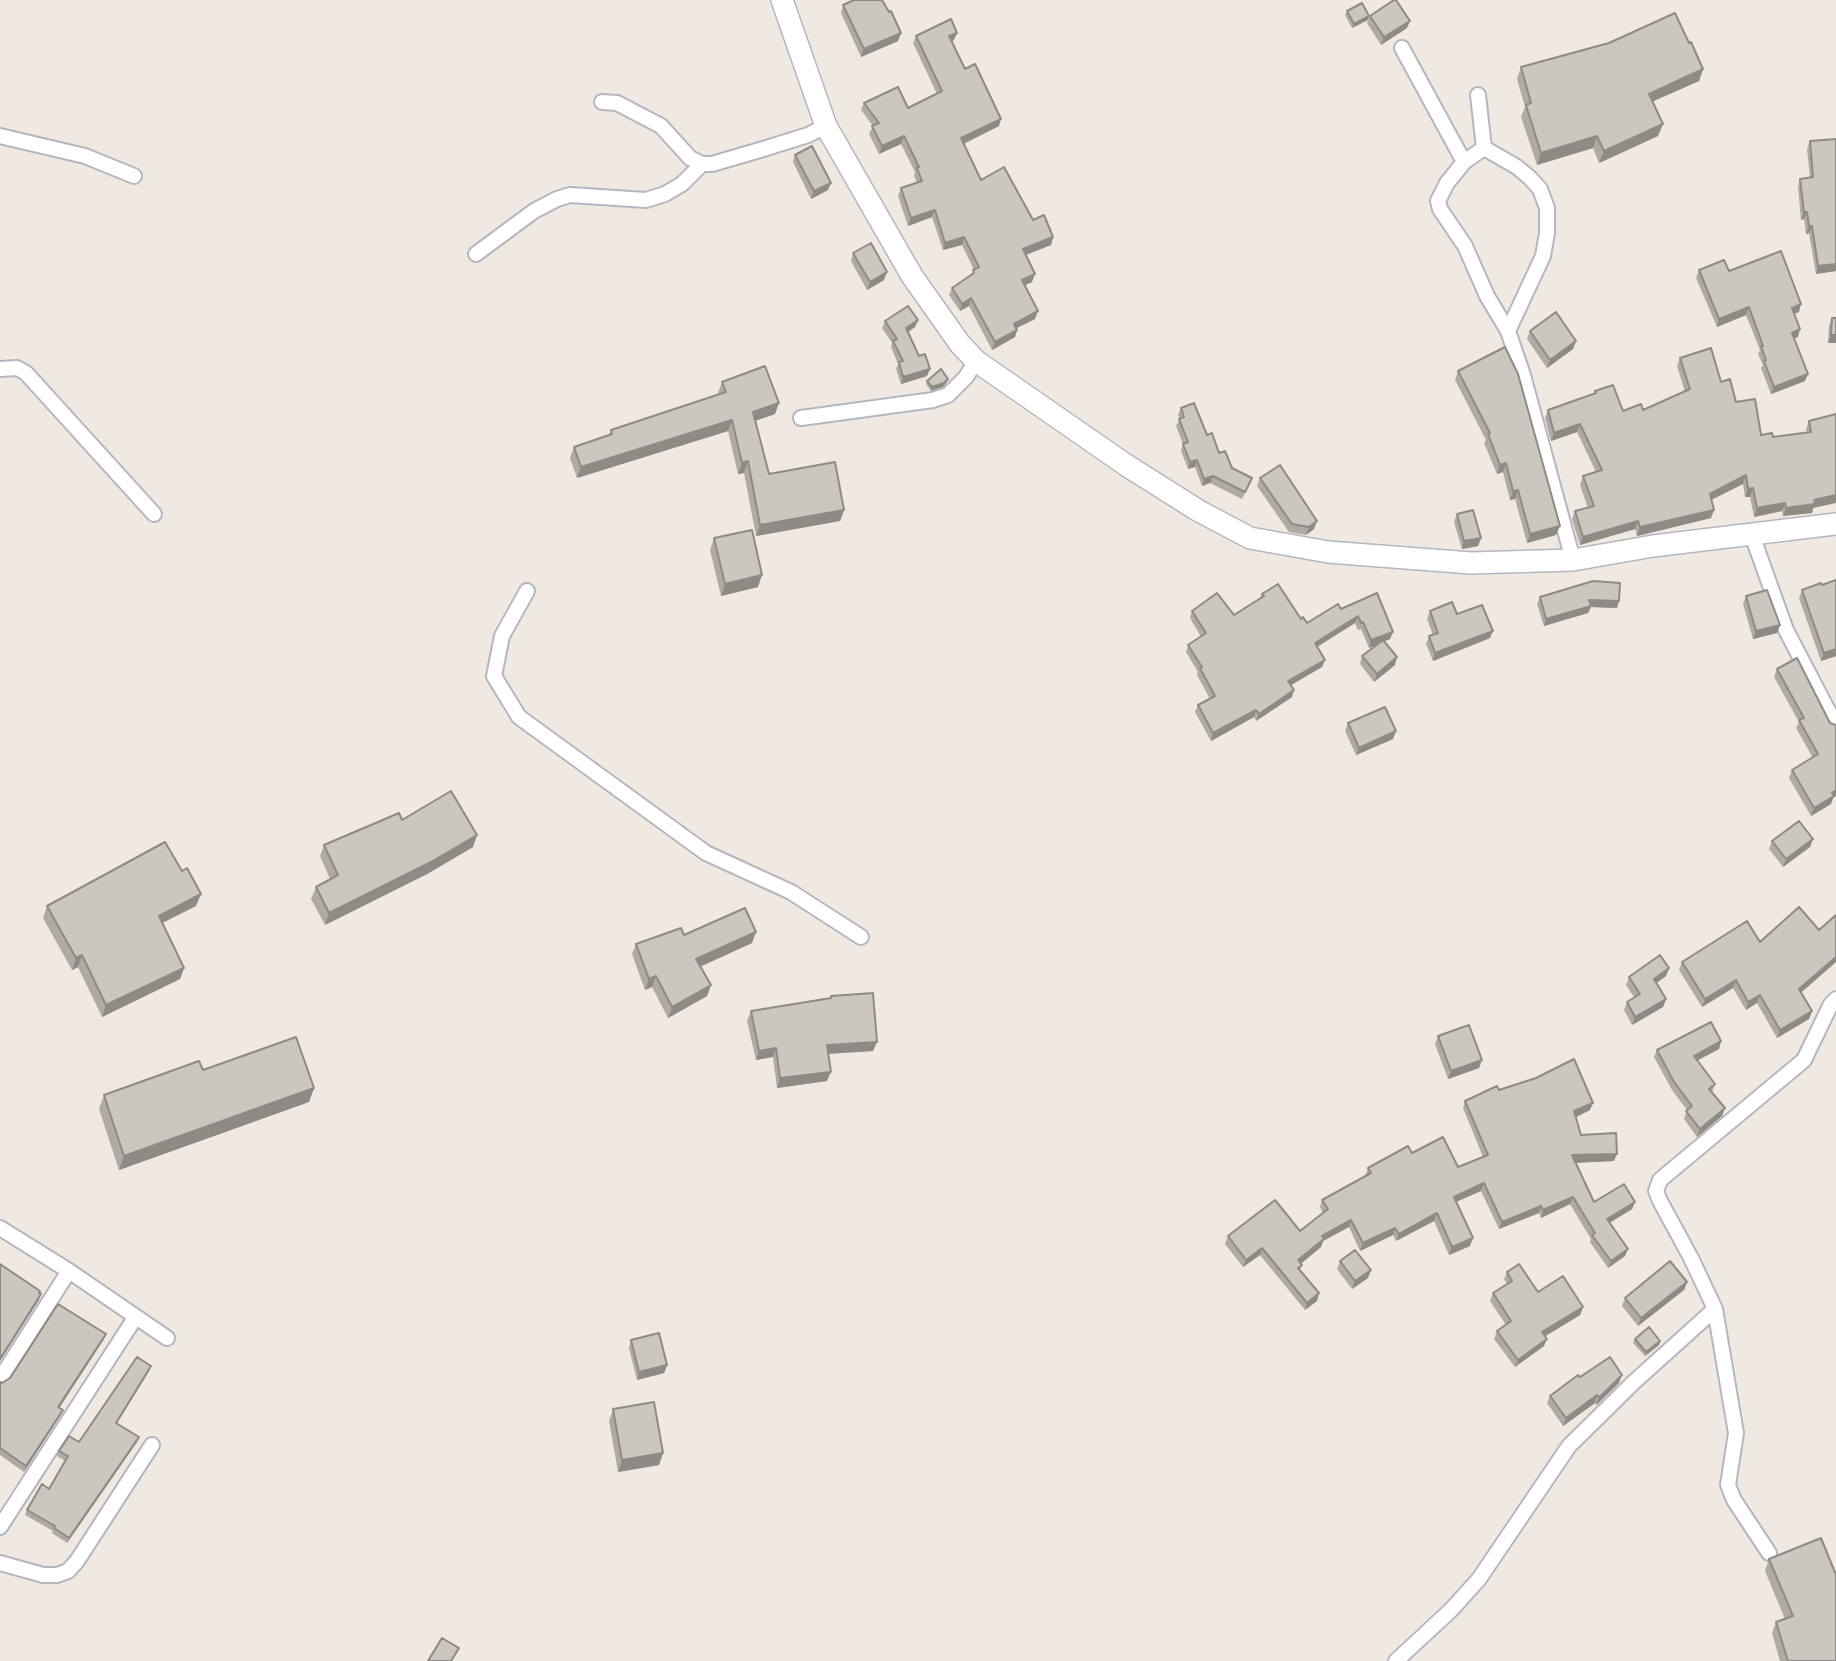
<!DOCTYPE html>
<style>
body{margin:0}
canvas{display:block;background:#efe9e1}
</style>
<canvas width="1836" height="1661"></canvas>
<script>
const c = document.querySelector('canvas').getContext('2d');
c.lineJoin = 'round';
const toPath = rows => new Path2D(rows.map(r => 'M' + r).join(''));
function strokePath(path, color, width, dash) { c.strokeStyle = color; c.lineWidth = width; c.lineCap = dash ? 'butt' : 'round'; c.setLineDash(dash || []); c.stroke(path); }
function fill(path, color) { c.fillStyle = color; c.fill(path, 'evenodd'); }
const street = toPath([
 [1402,48,1464,162],
 [1478,95,1484,148,1517,167,1530,178,1540,189,1547,208,1547,233,1543,256,1508,331,1523,375,1573,560],
 [602,102,617,103,661,126,690,158,702,164,712,164,760,150,808,135,826,126],
 [0,136,85,156,134,176],
 [1484,148,1464,162,1447,183,1438,201,1440,209,1465,246,1487,296,1508,331],
 [476,254,534,211,557,199,570,195,646,200,665,194,682,184,702,164],
 [0,369,17,368,26,373,154,514],
 [801,418,933,400,948,395,966,377,976,361],
 [1752,535,1786,630,1836,726],
 [527,591,502,636,494,676,519,717,706,853,791,892,861,937],
 [0,1228,69,1271,167,1338],
 [1715,1309,1736,1433,1728,1485,1734,1500,1769,1553],
 [0,1379,69,1271],
 [0,1527,135,1318],
 [0,1563,43,1575,57,1575,68,1571,77,1561,152,1445],
 [1396,1661,1451,1610,1479,1579,1569,1446,1634,1382,1715,1309,1691,1258,1660,1201,1656,1191,1660,1180,1804,1060,1831,1004,1836,999]
]);
const secondary = toPath([
 [782,0,826,126,912,276,960,344,976,361,1126,465,1199,511,1250,538,1328,552,1471,563,1573,560,1653,546,1836,524]
]);
strokePath(street, '#b4b7c1', 18);
strokePath(secondary, '#b4b7c1', 24);
strokePath(street, '#fff', 14);
strokePath(secondary, '#fff', 21);
fill(toPath([
 [843,5,901,33,898,41,861,57,841,13],
 [1347,11,1369,16,1368,20,1352,28,1345,15],
 [1370,16,1407,28,1381,45,1367,23],
 [916,36,954,40,952,41,965,69,999,126,964,144,981,180,1033,220,1053,237,1051,245,1026,255,1032,282,1024,285,1035,319,1016,328,1017,330,1015,337,992,350,969,306,960,311,949,295,952,288,971,276,974,270,962,245,943,250,932,217,908,226,898,196,901,188,917,183,914,176,915,172,901,144,879,154,869,134,873,126,861,110,864,103,908,108,937,94,913,43],
 [1689,43,1703,69,1699,81,1652,102,1658,136,1599,163,1593,148,1537,165,1521,117,1525,107,1517,79,1521,67],
 [1836,139,1836,271,1816,274,1809,233,1806,234,1804,219,1801,220,1798,186,1800,179,1810,178,1807,149,1810,141],
 [795,155,828,190,811,199,793,162],
 [853,253,884,280,867,290,851,261],
 [1699,270,1729,271,1799,312,1794,314,1798,337,1794,338,1805,381,1771,394,1761,368,1763,365,1758,354,1760,350,1746,315,1717,327,1696,278],
 [1832,318,1836,343,1828,343,1829,326],
 [918,320,915,327,908,332,927,376,901,384,896,369,898,364,891,347,892,343,882,328,885,321],
 [1530,331,1576,341,1573,349,1547,368,1527,339],
 [1680,358,1721,382,1761,435,1773,437,1807,432,1806,429,1809,421,1836,414,1812,513,1783,516,1782,511,1754,517,1750,497,1745,497,1743,484,1711,500,1711,518,1637,536,1635,529,1580,545,1572,519,1575,511,1588,508,1580,485,1583,476,1596,472,1577,432,1551,441,1545,418,1548,410,1594,394,1595,391,1623,411,1643,410,1685,392,1677,366],
 [1458,371,1556,535,1527,543,1515,499,1510,500,1503,472,1497,474,1484,443,1486,440,1455,380],
 [927,381,947,382,943,387,931,391,926,384],
 [722,382,775,414,755,421,769,474,844,510,840,521,756,536,744,473,738,474,728,431,577,478,570,458,574,447,609,435,611,430,718,395,718,393],
 [1181,408,1207,435,1219,453,1232,468,1249,485,1242,499,1210,483,1202,486,1195,467,1188,469,1181,451,1183,444,1176,426,1180,419,1178,415],
 [1260,478,1314,529,1306,535,1289,532,1257,486],
 [1457,514,1481,538,1478,546,1462,549,1454,522],
 [714,538,758,587,721,596,710,550],
 [1802,590,1836,656,1821,661,1799,598],
 [1377,593,1390,639,1384,641,1395,665,1374,682,1360,664,1362,656,1377,644,1369,648,1361,629,1358,630,1355,623,1317,647,1325,660,1322,667,1291,685,1292,697,1256,721,1254,717,1211,741,1195,712,1198,705,1210,699,1197,675,1198,672,1186,652,1188,645,1201,637,1190,618,1192,611,1234,615,1260,598,1262,594,1307,623],
 [1746,596,1780,625,1777,633,1753,639,1743,604],
 [1540,597,1617,608,1591,607,1588,613,1544,626,1537,604],
 [1430,611,1490,638,1433,661,1426,644,1429,636,1433,635,1427,619],
 [1797,658,1833,798,1831,804,1811,816,1789,778,1792,770,1813,758,1796,728,1799,722,1774,677,1777,669],
 [1348,723,1393,739,1356,755,1345,731],
 [402,820,473,847,427,874,325,925,311,899,316,887,330,879,320,856,324,845],
 [1772,841,1810,847,1783,867,1769,849],
 [47,906,196,906,162,923,184,968,180,979,102,1017,78,967,72,970,43,918],
 [1836,915,1836,962,1801,992,1812,1011,1809,1019,1777,1038,1757,1003,1746,1010,1733,988,1702,1007,1679,970,1682,962,1760,942,1819,930],
 [684,935,752,943,701,966,711,985,707,996,668,1018,652,987,645,990,632,954,636,944],
 [1669,968,1666,976,1656,983,1666,999,1663,1007,1632,1025,1624,1010,1627,1002,1634,997,1626,985,1629,977],
 [831,996,873,1051,828,1054,827,1081,777,1088,773,1057,756,1060,747,1021,751,1011,830,998],
 [1438,1036,1479,1068,1448,1079,1435,1044],
 [1721,1041,1719,1049,1697,1060,1715,1084,1712,1093,1725,1108,1722,1116,1697,1137,1684,1119,1687,1110,1672,1090,1654,1057,1657,1050],
 [203,1070,314,1088,309,1102,119,1170,99,1109,104,1095],
 [1499,1090,1590,1110,1576,1117,1581,1135,1614,1161,1575,1163,1594,1202,1635,1202,1632,1209,1610,1223,1625,1256,1608,1268,1590,1242,1591,1239,1570,1204,1541,1218,1539,1213,1499,1229,1481,1191,1456,1202,1470,1246,1449,1255,1434,1221,1396,1241,1393,1235,1360,1251,1349,1227,1323,1241,1321,1247,1301,1264,1302,1265,1300,1270,1319,1293,1317,1301,1305,1310,1260,1255,1243,1267,1225,1244,1228,1236,1300,1231,1323,1213,1320,1207,1322,1200,1365,1176,1368,1168,1412,1153,1458,1167,1483,1157,1463,1108,1465,1101],
 [1340,1261,1368,1278,1352,1289,1337,1269],
 [1507,1272,1538,1292,1583,1307,1580,1315,1545,1336,1544,1346,1515,1367,1494,1339,1497,1331,1506,1325,1490,1301,1493,1293,1507,1284,1504,1279],
 [1687,1282,1684,1290,1638,1326,1622,1306,1625,1298],
 [104,1339,59,1408,60,1416,24,1472,0,1455,0,1382,2,1383],
 [1635,1339,1660,1341,1659,1345,1645,1356,1633,1343],
 [631,1340,667,1365,664,1373,637,1380,629,1348],
 [149,1371,117,1423,137,1442,67,1543,52,1533,53,1531,25,1515,27,1510,49,1489,65,1461,57,1456,59,1451,79,1442],
 [1580,1377,1619,1383,1598,1404,1596,1405,1595,1403,1563,1426,1547,1403,1550,1396],
 [613,1409,663,1453,659,1465,618,1472,609,1421],
 [1769,1559,1836,1661,1780,1661,1772,1633,1776,1622,1785,1619,1765,1571]
]), '#afaba4');
fill(toPath([
 [1369,16,1368,20,1352,28,1354,24],
 [1410,21,1407,28,1381,45,1384,37],
 [901,33,898,41,861,57,864,49],
 [957,33,954,40,947,44,949,36],
 [1703,69,1699,81,1644,105,1649,94],
 [1001,119,999,126,958,146,961,138],
 [1663,124,1658,136,1599,163,1604,151],
 [904,136,901,144,879,154,882,146],
 [1597,136,1593,148,1537,165,1541,153],
 [831,183,828,190,811,199,814,191],
 [935,210,932,217,908,226,911,218],
 [1804,212,1807,212,1804,219,1801,220],
 [1809,226,1812,226,1809,233,1806,234],
 [964,237,962,245,943,250,945,243],
 [1053,237,1051,245,1020,257,1023,249],
 [1836,264,1836,271,1816,274,1818,266],
 [887,272,884,280,867,290,870,282],
 [1035,274,1032,282,1019,288,1022,280],
 [971,298,969,306,960,311,962,304],
 [1801,304,1799,312,1789,316,1792,308],
 [1749,307,1746,315,1717,327,1719,319],
 [1038,311,1035,319,1011,331,1014,324],
 [918,320,915,327,904,335,906,328],
 [1800,329,1798,337,1789,340,1792,333],
 [1017,330,1015,337,992,350,995,342],
 [1831,335,1836,335,1836,343,1828,343],
 [1576,341,1573,349,1547,368,1550,360],
 [930,369,927,376,901,384,903,377],
 [1808,374,1805,381,1771,394,1774,387],
 [948,379,947,382,943,387,931,391,932,387],
 [779,403,775,414,749,423,753,412],
 [732,420,728,431,577,478,581,467],
 [1580,424,1577,432,1551,441,1554,433],
 [1197,460,1195,467,1188,469,1190,462],
 [748,461,744,473,738,474,742,463],
 [1506,463,1503,472,1497,474,1500,465],
 [1746,475,1743,484,1707,502,1710,494],
 [1213,476,1210,483,1202,486,1204,479],
 [1753,488,1750,497,1745,497,1748,489],
 [1518,490,1515,499,1510,500,1513,491],
 [1836,495,1836,503,1813,508,1812,513,1783,516,1786,508],
 [1785,503,1782,511,1754,517,1757,508],
 [844,510,840,521,756,536,760,525],
 [1714,510,1711,518,1637,536,1640,527],
 [1317,521,1314,529,1306,535,1309,527],
 [1638,521,1635,529,1580,545,1583,537],
 [1560,526,1556,535,1527,543,1530,534],
 [1481,538,1478,546,1462,549,1464,541],
 [762,575,758,587,721,596,725,584],
 [1589,600,1619,601,1617,608,1591,607,1588,613,1544,626,1546,619],
 [1358,616,1355,623,1312,650,1315,643],
 [1780,625,1777,633,1753,639,1756,631],
 [1493,631,1490,638,1433,661,1435,653],
 [1393,632,1390,639,1369,648,1371,640],
 [1836,649,1836,656,1821,661,1824,653],
 [1397,657,1395,665,1374,682,1377,674],
 [1325,660,1322,667,1286,688,1288,681],
 [1294,690,1292,697,1256,721,1259,714],
 [1256,710,1254,717,1211,741,1213,733],
 [1396,731,1393,739,1356,755,1359,748],
 [1836,790,1836,796,1833,798,1831,804,1811,816,1814,808],
 [477,835,473,847,427,874,325,925,329,913],
 [1813,839,1810,847,1783,867,1786,859],
 [201,894,196,906,154,927,159,916],
 [756,932,752,943,693,970,696,959],
 [82,955,78,967,72,970,76,958],
 [1836,957,1836,962,1796,997,1799,989],
 [184,968,180,979,102,1017,106,1005],
 [1669,968,1666,976,1651,987,1654,979],
 [656,976,652,987,645,990,649,979],
 [1736,980,1733,988,1702,1007,1705,999],
 [711,985,707,996,668,1018,672,1007],
 [1760,995,1757,1003,1746,1010,1748,1002],
 [1666,999,1663,1007,1632,1025,1635,1017],
 [1812,1011,1809,1019,1777,1038,1780,1030],
 [1721,1041,1719,1049,1691,1064,1694,1056],
 [877,1042,873,1051,824,1054,827,1045],
 [776,1048,773,1057,756,1060,759,1051],
 [1482,1060,1479,1068,1448,1079,1451,1071],
 [831,1072,827,1081,777,1088,780,1078],
 [314,1088,309,1102,119,1170,124,1156],
 [1593,1103,1590,1110,1572,1119,1574,1111],
 [1725,1108,1722,1116,1697,1137,1700,1129],
 [1617,1154,1614,1161,1569,1163,1572,1155],
 [1484,1183,1481,1191,1451,1204,1454,1197],
 [1573,1197,1570,1204,1541,1218,1543,1210],
 [1635,1202,1632,1209,1604,1226,1607,1219],
 [1541,1206,1539,1213,1499,1229,1502,1222],
 [1437,1213,1434,1221,1396,1241,1399,1234],
 [1351,1220,1349,1227,1323,1241,1321,1247,1295,1268,1298,1260,1322,1236],
 [1395,1228,1393,1235,1360,1251,1363,1243],
 [1473,1238,1470,1246,1449,1255,1452,1247],
 [1262,1248,1260,1255,1243,1267,1246,1260],
 [1628,1249,1625,1256,1608,1268,1611,1261],
 [1371,1270,1368,1278,1352,1289,1355,1281],
 [1687,1282,1684,1290,1638,1326,1641,1318],
 [1319,1293,1317,1301,1305,1310,1307,1303],
 [41,1294,39,1300,0,1361,0,1359],
 [1583,1307,1580,1315,1539,1340,1542,1332],
 [106,1334,104,1339,56,1413,58,1407],
 [1547,1339,1544,1346,1515,1367,1518,1360],
 [1660,1341,1659,1345,1645,1356,1646,1352],
 [667,1365,664,1373,637,1380,639,1372],
 [151,1366,149,1371,114,1428,116,1423],
 [1622,1375,1619,1383,1596,1405,1599,1397],
 [1597,1395,1595,1403,1563,1426,1566,1418],
 [63,1410,60,1416,24,1472,26,1466],
 [139,1437,137,1442,67,1543,69,1538],
 [663,1453,659,1465,618,1472,622,1460]
]), '#8e8b86');
const building = toPath([
 [854,0,882,0,889,12,891,11,901,33,864,49,843,5,854,0],
 [1394,0,1396,0,1410,21,1384,37,1370,16,1394,0],
 [1362,3,1369,16,1354,24,1347,11,1362,3],
 [1675,13,1689,43,1691,42,1703,69,1649,94,1663,124,1604,151,1597,136,1541,153,1526,105,1531,103,1521,67,1609,43,1675,13],
 [951,19,957,33,949,36,965,69,975,64,1001,119,961,138,981,180,1004,167,1033,220,1044,215,1053,237,1023,249,1035,274,1022,280,1038,311,1014,324,1017,330,995,342,971,298,962,304,952,288,974,273,973,270,979,267,964,237,945,243,935,210,911,218,901,188,922,181,917,168,919,167,904,136,882,146,872,126,879,123,864,103,898,87,908,108,942,91,916,36,951,19],
 [1836,139,1836,264,1818,266,1812,226,1809,226,1807,212,1804,212,1800,179,1813,177,1810,141,1836,139],
 [812,146,831,183,814,191,795,155,812,146],
 [871,243,887,272,870,282,853,253,871,243],
 [1781,251,1801,304,1792,308,1800,329,1792,333,1808,374,1774,387,1764,361,1766,360,1761,346,1763,346,1749,307,1719,319,1699,270,1724,260,1729,271,1781,251],
 [908,306,918,320,906,328,919,356,925,354,930,369,903,377,899,362,903,361,893,341,897,339,885,321,908,306],
 [1556,312,1576,341,1550,360,1530,331,1556,312],
 [1832,318,1836,318,1836,335,1831,335,1832,318],
 [1505,347,1518,374,1560,526,1530,534,1518,490,1513,491,1506,463,1500,465,1488,434,1490,433,1458,371,1505,347],
 [1711,348,1721,382,1730,379,1736,402,1755,399,1761,435,1772,433,1773,437,1811,432,1809,421,1836,414,1836,495,1814,500,1815,504,1786,508,1785,503,1757,508,1753,488,1748,489,1746,475,1710,494,1714,510,1640,527,1638,521,1583,537,1575,511,1594,506,1583,476,1602,470,1580,424,1554,433,1548,410,1596,393,1595,391,1613,385,1623,411,1641,404,1643,410,1690,389,1680,358,1711,348],
 [765,366,779,403,753,412,769,474,835,462,844,510,760,525,748,461,742,463,732,420,581,467,574,447,612,434,611,430,726,392,722,382,765,366],
 [941,369,948,379,944,383,932,387,927,381,941,369],
 [1194,403,1207,435,1212,433,1219,453,1225,451,1232,468,1252,478,1245,492,1213,476,1204,479,1197,460,1190,462,1183,444,1188,442,1179,419,1184,417,1181,408,1194,403],
 [1280,465,1317,521,1309,527,1292,524,1260,478,1280,465],
 [1473,510,1481,538,1464,541,1457,514,1473,510],
 [752,530,762,575,725,584,714,538,752,530],
 [1836,580,1836,649,1824,653,1802,590,1821,583,1822,585,1836,580],
 [1593,581,1620,583,1619,601,1589,600,1591,606,1546,619,1540,597,1593,581],
 [1278,584,1301,619,1303,617,1307,623,1338,604,1341,609,1377,593,1393,632,1371,640,1363,622,1361,623,1358,616,1315,643,1325,660,1288,681,1294,690,1259,714,1256,710,1213,733,1198,705,1215,696,1200,668,1202,667,1188,645,1206,633,1192,611,1217,593,1234,615,1264,596,1262,594,1278,584],
 [1767,590,1780,625,1756,631,1746,596,1767,590],
 [1452,602,1457,614,1482,605,1493,631,1435,653,1429,636,1438,633,1430,611,1452,602],
 [1383,640,1397,657,1377,674,1362,656,1383,640],
 [1797,658,1830,723,1836,725,1836,790,1832,793,1834,796,1814,808,1792,770,1818,754,1799,720,1804,718,1777,669,1797,658],
 [1385,707,1396,731,1359,748,1348,723,1385,707],
 [451,791,477,835,431,862,329,913,316,887,338,875,324,845,399,813,402,820,451,791],
 [1799,821,1813,839,1786,859,1772,841,1799,821],
 [165,842,182,871,187,868,201,894,159,916,184,968,106,1005,82,955,76,958,47,906,165,842],
 [1799,907,1819,930,1836,915,1836,957,1799,989,1812,1011,1780,1030,1760,995,1748,1002,1736,980,1705,999,1682,962,1747,921,1760,942,1799,907],
 [745,908,756,932,696,959,711,985,672,1007,656,976,649,979,636,944,681,928,684,935,745,908],
 [1660,955,1669,968,1654,979,1666,999,1635,1017,1627,1002,1640,994,1629,977,1660,955],
 [873,993,877,1042,827,1045,831,1072,780,1078,776,1048,759,1051,751,1011,831,998,831,996,873,993],
 [1711,1022,1721,1041,1694,1056,1715,1084,1709,1089,1725,1108,1700,1129,1686,1111,1692,1106,1674,1082,1657,1050,1711,1022],
 [1469,1025,1482,1060,1451,1071,1438,1036,1469,1025],
 [296,1037,314,1088,124,1156,104,1095,199,1061,203,1070,296,1037],
 [1574,1059,1593,1103,1574,1111,1581,1135,1616,1133,1617,1154,1572,1155,1594,1202,1624,1184,1635,1202,1607,1219,1628,1249,1611,1261,1592,1235,1595,1233,1573,1197,1543,1210,1541,1206,1502,1222,1484,1183,1454,1197,1473,1238,1452,1247,1437,1213,1399,1234,1395,1228,1363,1243,1351,1220,1322,1236,1324,1239,1298,1260,1302,1265,1298,1268,1319,1293,1307,1303,1262,1248,1246,1260,1228,1236,1275,1200,1300,1231,1328,1209,1322,1200,1371,1173,1368,1168,1408,1146,1412,1153,1443,1137,1458,1167,1488,1155,1465,1101,1497,1086,1499,1090,1536,1078,1574,1059],
 [1355,1250,1371,1270,1355,1281,1340,1261,1355,1250],
 [1670,1261,1687,1282,1641,1318,1625,1298,1670,1261],
 [0,1264,40,1291,39,1293,41,1294,0,1359,0,1264],
 [1519,1264,1538,1292,1563,1276,1583,1307,1542,1332,1547,1339,1518,1360,1497,1331,1511,1321,1493,1293,1512,1281,1507,1272,1519,1264],
 [58,1304,106,1334,58,1407,63,1410,26,1466,0,1448,0,1382,2,1383,10,1378,58,1304],
 [1649,1327,1660,1341,1646,1352,1635,1339,1649,1327],
 [659,1333,667,1365,639,1372,631,1340,659,1333],
 [137,1357,151,1366,116,1423,139,1437,69,1538,54,1528,55,1526,27,1510,42,1484,49,1489,68,1456,59,1451,69,1436,79,1442,137,1357],
 [1610,1357,1622,1375,1601,1396,1599,1397,1597,1395,1566,1418,1550,1396,1578,1375,1580,1377,1610,1357],
 [654,1402,663,1453,622,1460,613,1409,654,1402],
 [1821,1538,1836,1575,1836,1661,1788,1661,1776,1622,1793,1616,1769,1559,1821,1538],
 [442,1638,459,1648,451,1661,428,1661,442,1638]
]);
fill(building, '#cbc7bf');
strokePath(building, '#8e8b86', 2);
</script>
